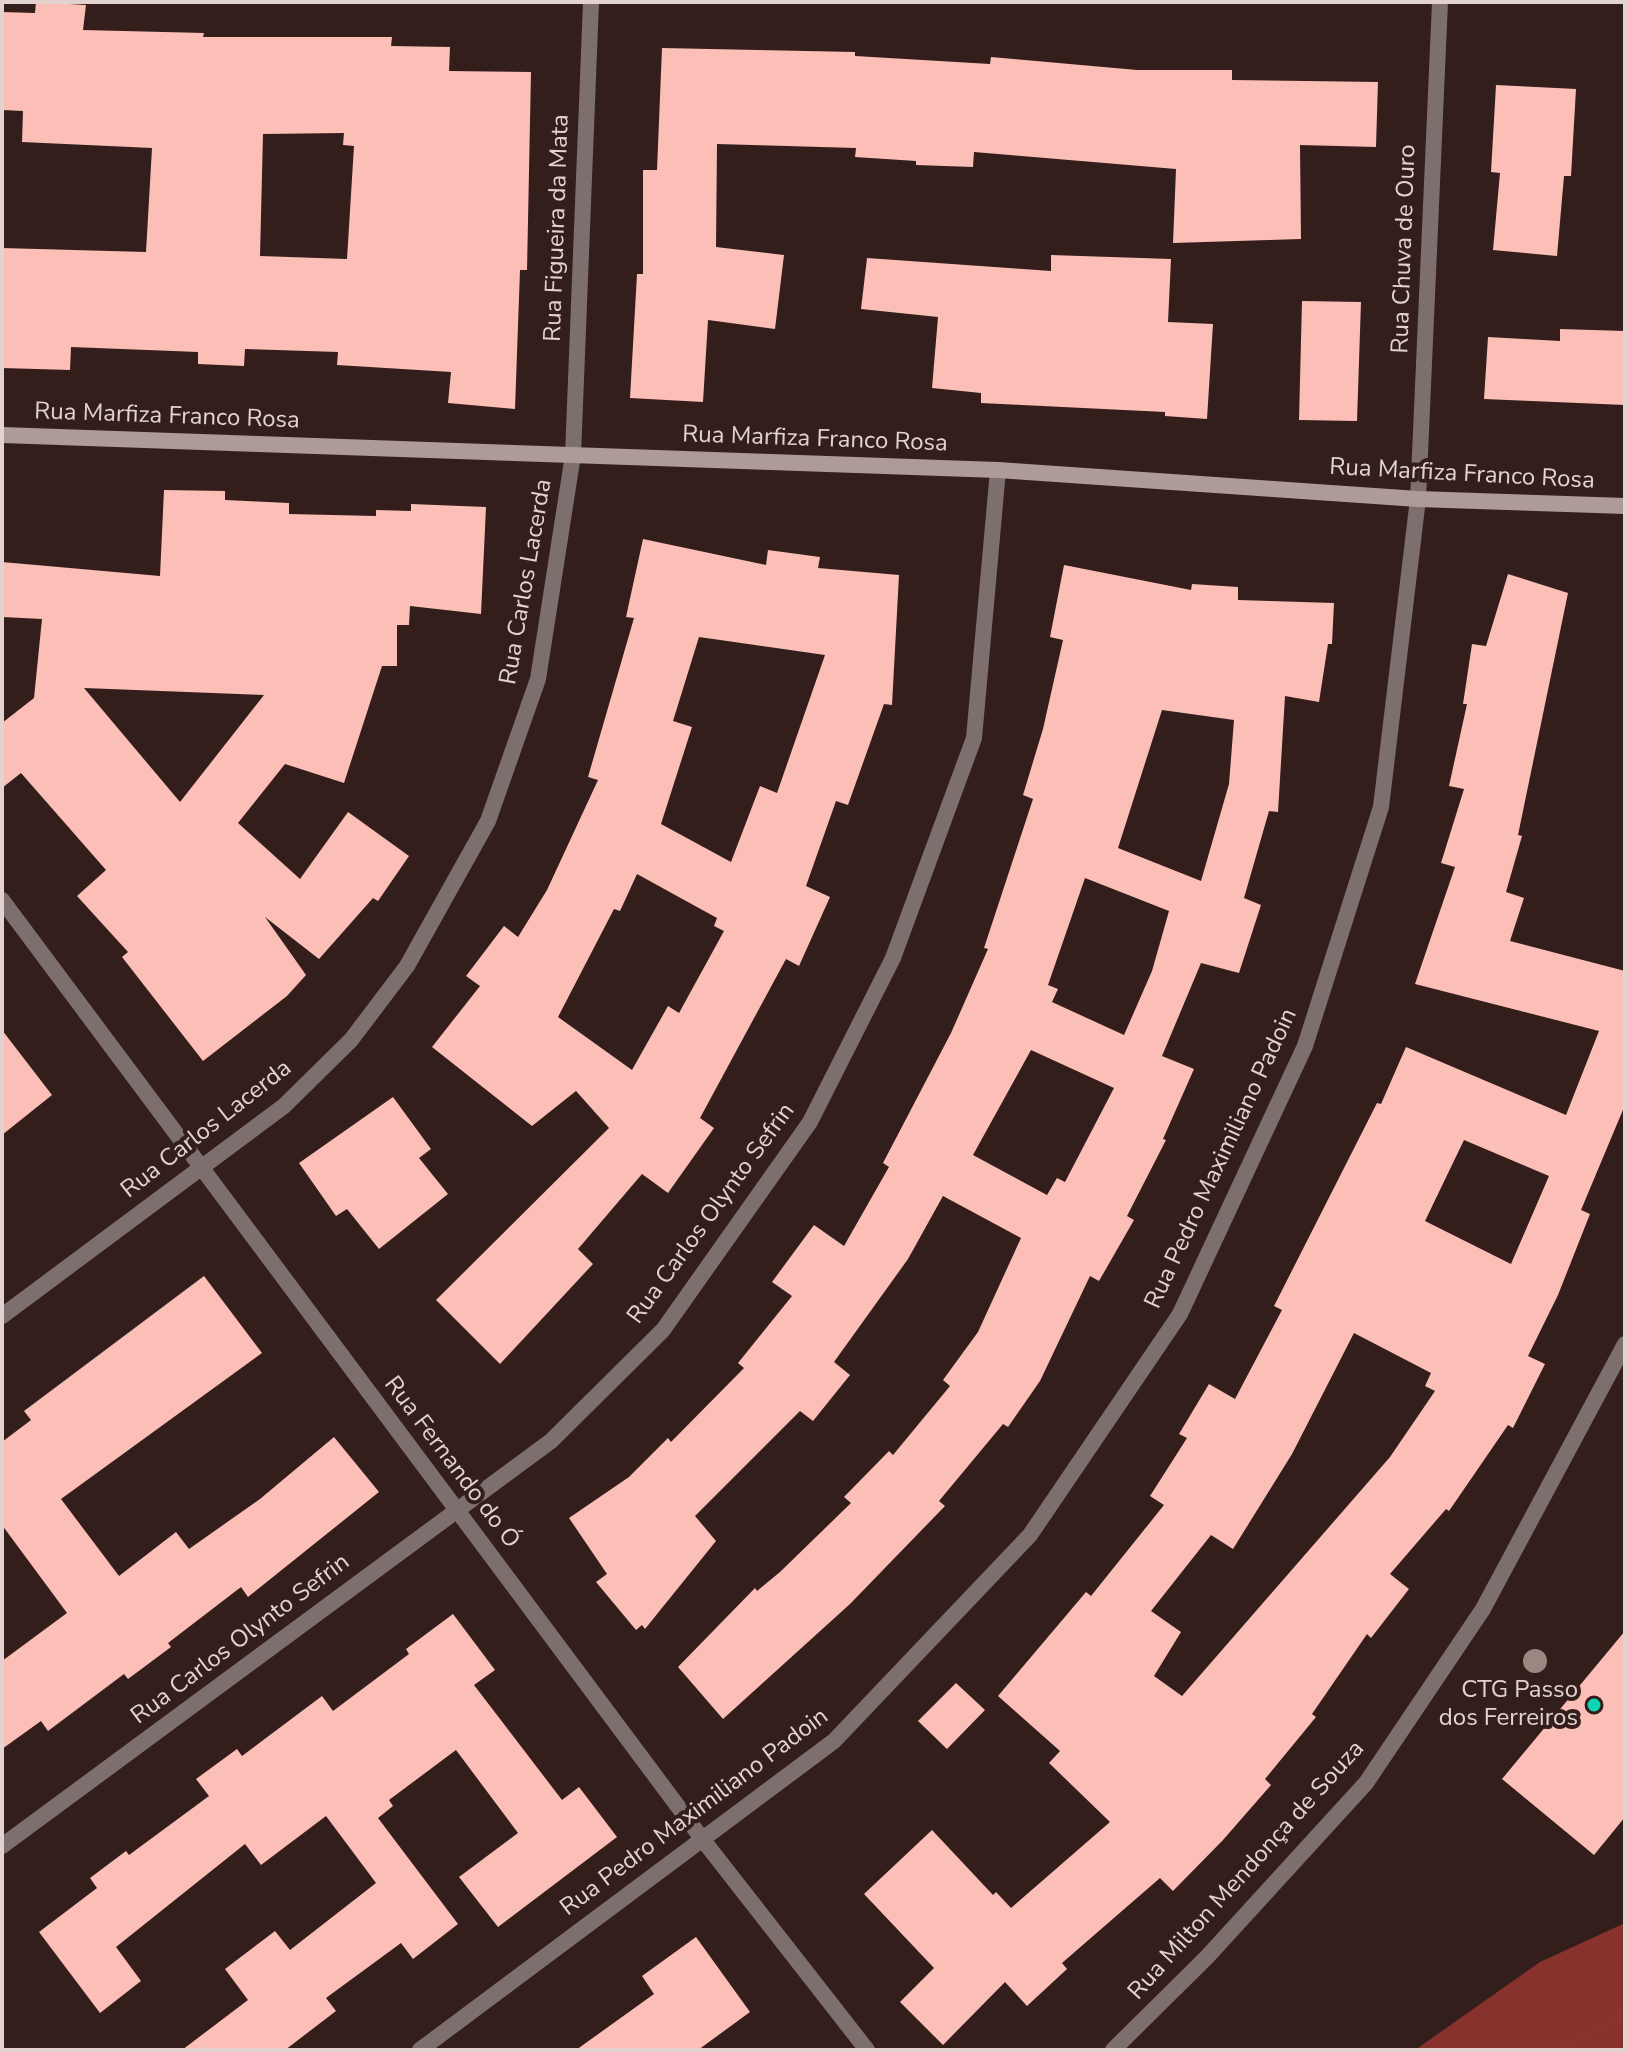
<!DOCTYPE html>
<meta charset="utf-8">
<style>
body{margin:0}
#map{position:relative;width:1627px;height:2052px;overflow:hidden;background:#341e1b;font-family:"Nunito Sans",sans-serif}
canvas{display:block}
.frame{position:absolute;inset:0;border:4px solid #e2d3d1;pointer-events:none}
</style>
<div id="map">
<canvas width="1627" height="2052"></canvas>
<div class="frame"></div>
</div>
<script>
const c = document.querySelector('canvas').getContext('2d');
c.lineJoin = 'round';
function fill(path, color) { c.fillStyle = color; c.fill(path, 'evenodd'); }
const toPath = rows => new Path2D(rows.map(r => 'M' + r).join(''));
function strokePath(path, color, width, dash) { c.strokeStyle = color; c.lineWidth = width; c.lineCap = dash ? 'butt' : 'round'; c.setLineDash(dash || []); c.stroke(path); }
function write(font, color, halo, rows, align = 'center') {
  c.font = font + ' "Nunito Sans",sans-serif'; c.lineWidth = 8; c.setLineDash([]); c.textBaseline = 'middle'; c.strokeStyle = halo; c.fillStyle = color; for (const [text, x, y, turn = 0] of rows) {
    c.save(); c.translate(x, y); c.rotate((+turn || 0) * Math.PI / 180); c.textAlign = isNaN(turn) ? turn : align; if (halo) c.strokeText(text, 0, 0); c.fillText(text, 0, 0); c.restore();
  }
}
fill(toPath([
 [1625,1923,1625,2050,1415,2050,1540,1962]
]), '#87322d');
strokePath(toPath([
 [1557,2050,1625,2013]
]), '#88332e', 16);
fill(toPath([
 [36,2,86,5,83,30,204,33,203,37,392,37,391,46,450,47,449,71,531,72,527,270,520,270,515,409,448,403,451,372,337,365,338,352,245,349,244,366,198,364,198,352,71,347,70,370,2,368,2,248,146,252,152,148,22,142,23,111,2,110,2,12,35,13],
 [344,133,343,145,354,146,347,259,260,256,263,134],
 [662,48,855,52,855,56,990,64,991,57,1137,70,1232,70,1232,80,1378,82,1376,147,1300,145,1301,239,1173,243,1176,169,974,152,973,167,916,165,916,161,855,157,856,148,717,144,716,247,784,255,775,329,708,320,703,402,630,398,637,274,643,274,643,170,657,170],
 [1496,85,1576,89,1571,176,1564,176,1557,256,1493,250,1500,173,1491,172],
 [1051,255,1171,259,1168,322,1213,324,1207,419,1165,416,1165,412,981,403,981,393,932,388,938,317,861,309,867,258,1051,271],
 [1302,301,1361,302,1357,421,1299,420],
 [1560,329,1625,331,1625,405,1484,399,1488,337,1560,341],
 [164,490,225,491,225,500,289,503,289,514,376,516,376,510,411,511,411,504,486,507,481,614,410,606,409,625,397,625,397,666,382,666,344,783,285,764,238,823,300,879,348,812,409,856,378,901,373,898,319,959,265,917,306,975,287,996,203,1061,122,957,128,952,77,896,106,870,21,773,2,788,2,723,34,698,42,619,2,617,2,562,160,576],
 [84,688,264,695,180,802],
 [643,539,766,565,768,550,820,557,818,568,899,575,892,705,884,704,848,805,836,801,806,886,830,897,799,966,786,959,700,1118,714,1128,668,1193,642,1174,578,1249,593,1264,500,1364,436,1300,609,1128,576,1091,532,1126,432,1047,480,986,466,976,504,926,518,937,547,890,598,780,588,777,634,618,626,617],
 [699,637,825,655,777,793,760,786,731,862,661,824,692,727,673,721],
 [637,874,717,918,714,926,724,931,679,1013,668,1006,632,1070,558,1017,614,909,620,911],
 [1064,565,1191,590,1192,584,1238,587,1238,600,1334,603,1332,644,1328,644,1319,702,1285,696,1278,812,1269,811,1244,898,1261,905,1239,973,1201,963,1162,1056,1194,1069,1163,1139,1166,1140,1127,1216,1134,1220,1099,1281,1090,1276,1040,1381,1008,1427,1003,1424,939,1501,945,1506,850,1604,723,1719,678,1667,755,1588,757,1591,780,1572,851,1503,844,1497,889,1451,893,1455,950,1386,943,1380,978,1332,1021,1238,943,1196,908,1259,834,1362,850,1375,813,1421,800,1411,695,1516,716,1541,645,1629,642,1625,636,1630,596,1582,607,1574,569,1518,629,1477,668,1438,671,1442,744,1368,738,1363,792,1296,772,1282,814,1225,844,1246,889,1167,883,1163,951,1033,988,949,984,948,1033,799,1023,795,1043,729,1063,640,1050,637],
 [1162,710,1234,720,1229,784,1201,881,1118,848],
 [1085,878,1169,911,1152,971,1124,1035,1052,1002,1058,989,1048,985],
 [1031,1050,1114,1088,1065,1182,1057,1178,1047,1195,973,1155],
 [1508,574,1568,593,1518,835,1522,836,1506,892,1524,898,1510,941,1625,971,1625,1105,1581,1210,1590,1214,1558,1295,1528,1356,1545,1364,1513,1428,1508,1425,1449,1511,1446,1509,1390,1574,1409,1589,1371,1638,1367,1634,1312,1714,1316,1717,1265,1779,1271,1785,1223,1840,1173,1891,1160,1878,1062,1963,1067,1969,1027,2006,1005,1982,943,2045,900,2002,934,1968,864,1894,932,1830,993,1895,996,1892,1011,1908,1110,1822,1049,1763,1060,1751,998,1696,1086,1592,1091,1596,1164,1505,1150,1496,1187,1438,1179,1434,1209,1384,1235,1399,1282,1310,1274,1306,1377,1103,1381,1104,1406,1047,1566,1115,1599,1031,1415,984,1455,867,1441,863,1464,789,1449,786,1467,704,1463,704,1472,644,1486,646],
 [1464,1140,1549,1176,1511,1264,1425,1221],
 [1354,1333,1431,1373,1425,1386,1435,1391,1390,1457,1182,1696,1154,1676,1181,1632,1151,1611,1211,1535,1233,1549,1292,1454],
 [2,1030,52,1095,2,1135],
 [393,1097,431,1149,419,1158,448,1194,379,1249,347,1209,336,1216,299,1163],
 [204,1276,262,1353,61,1499,119,1576,176,1532,189,1549,260,1499,334,1437,379,1492,248,1597,241,1587,168,1643,171,1647,128,1679,124,1674,48,1731,41,1721,2,1749,2,1661,67,1613,2,1525,2,1442,31,1420,24,1411],
 [453,1614,495,1670,474,1685,562,1800,579,1787,617,1837,498,1927,459,1877,518,1833,456,1750,389,1800,393,1806,378,1818,458,1924,413,1959,401,1943,326,1998,336,2011,285,2050,182,2050,248,2000,225,1969,275,1931,290,1950,376,1883,326,1816,261,1865,245,1844,116,1947,141,1981,100,2013,39,1932,97,1888,90,1878,126,1851,129,1855,209,1796,196,1779,237,1749,242,1756,322,1696,333,1711,409,1654,406,1649],
 [1625,1631,1625,1817,1594,1855,1502,1779],
 [956,1683,985,1710,947,1749,918,1721],
 [696,1937,750,2012,698,2050,576,2050,654,1994,642,1976]
]), '#fbbfb8');
strokePath(toPath([
 [2,900,703,1840,867,2050],
 [2,1316,284,1106,351,1040,407,966,488,821,538,679,573,455,591,2],
 [2,1846,551,1441,663,1330,810,1122,893,958,974,738,998,470],
 [420,2050,834,1741,1030,1535,1180,1314,1305,1046,1381,807,1418,499,1440,2],
 [1113,2050,1207,1957,1366,1783,1483,1609,1625,1344]
]), '#7c6f6e', 16);
strokePath(toPath([
 [2,435,998,470,1418,499,1625,506]
]), '#ae9a97', 16);
c.fillStyle = '#9d8582';
for (const [x, y] of [
 [1535,1661]
]) { c.beginPath(); c.arc(x, y, 12, 0, 2 * Math.PI); c.fill(); }
for (const [x, y, r, color] of [
 [1594,1705,8,"#0dd5b5"]
]) { const dot = new Path2D(); dot.arc(x, y, r, 0, 2 * Math.PI); c.fillStyle = color; c.fill(dot); strokePath(dot, '#341e1b', 3); }
write('24px', '#e2d3d1', '#341e1b', [
 ["Rua Figueira da Mata",558,228,-88],
 ["Rua Chuva de Ouro",1405,249,-88],
 ["Rua Marfiza Franco Rosa",167,417,2],
 ["Rua Marfiza Franco Rosa",815,440,2],
 ["Rua Marfiza Franco Rosa",1462,475,3],
 ["Rua Carlos Lacerda",527,582,-80],
 ["Rua Carlos Lacerda",207,1130,-38],
 ["Rua Pedro Maximiliano Padoin",1222,1159,-65],
 ["Rua Carlos Olynto Sefrin",712,1214,-54],
 ["Rua Fernando do Ó",451,1463,53],
 ["Rua Carlos Olynto Sefrin",241,1640,-37],
 ["Rua Pedro Maximiliano Padoin",695,1813,-37],
 ["Rua Milton Mendonça de Souza",1247,1871,-48]
]);
write('24px', '#e2d3d1', '#341e1b', [
 ["CTG Passo",1578,1691],
 ["dos Ferreiros",1578,1719]
], 'right');
</script>
